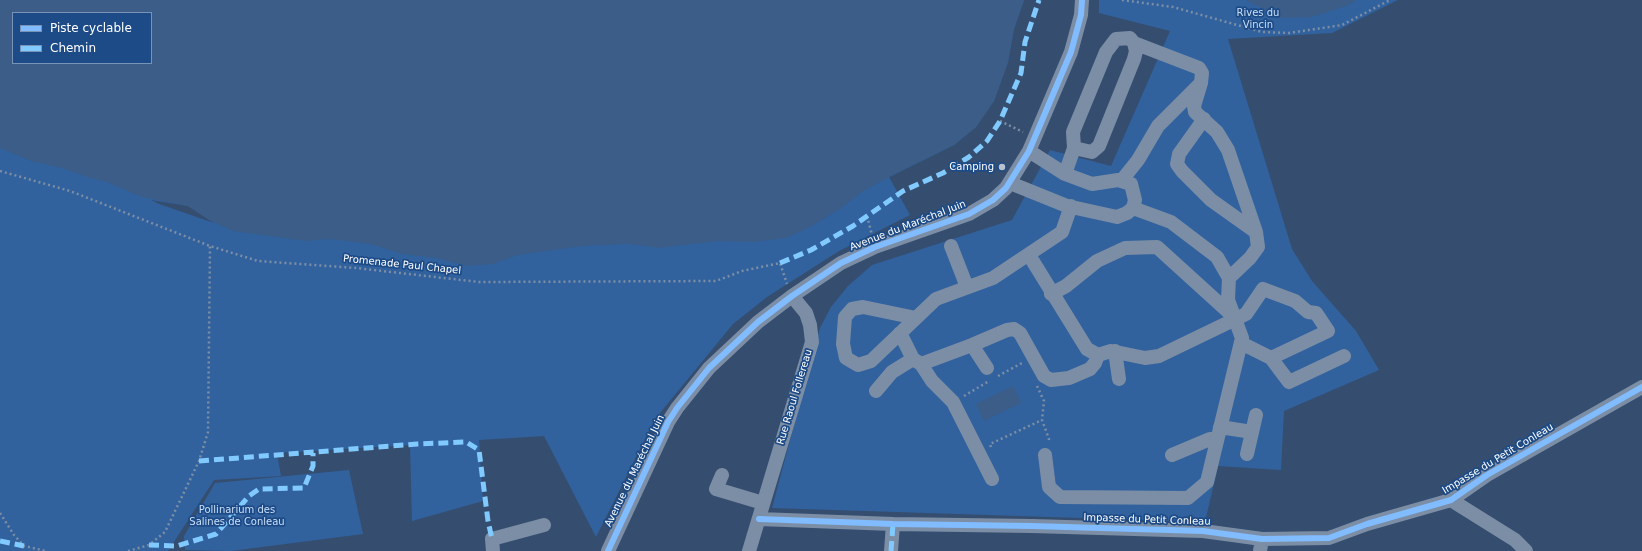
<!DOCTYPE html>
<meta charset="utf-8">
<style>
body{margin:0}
#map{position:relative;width:1642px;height:551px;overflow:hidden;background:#354e6f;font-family:"DejaVu Sans",sans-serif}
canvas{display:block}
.legend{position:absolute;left:12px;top:12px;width:140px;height:52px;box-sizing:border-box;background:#1d4b87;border:1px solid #7793b7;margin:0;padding:5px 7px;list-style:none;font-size:12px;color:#fff}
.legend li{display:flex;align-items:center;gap:8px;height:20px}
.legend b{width:20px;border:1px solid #7793b7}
</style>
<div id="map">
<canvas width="1642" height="551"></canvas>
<ul class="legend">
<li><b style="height:5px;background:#80bcff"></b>Piste cyclable</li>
<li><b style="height:5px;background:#80caff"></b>Chemin</li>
</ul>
</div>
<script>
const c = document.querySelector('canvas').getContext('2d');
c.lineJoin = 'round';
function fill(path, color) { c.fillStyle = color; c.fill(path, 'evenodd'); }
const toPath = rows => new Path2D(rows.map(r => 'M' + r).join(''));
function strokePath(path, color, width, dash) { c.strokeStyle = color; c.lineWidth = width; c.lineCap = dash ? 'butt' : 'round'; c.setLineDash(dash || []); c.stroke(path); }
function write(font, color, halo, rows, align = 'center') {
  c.font = font + ' "DejaVu Sans",sans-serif'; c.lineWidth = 3.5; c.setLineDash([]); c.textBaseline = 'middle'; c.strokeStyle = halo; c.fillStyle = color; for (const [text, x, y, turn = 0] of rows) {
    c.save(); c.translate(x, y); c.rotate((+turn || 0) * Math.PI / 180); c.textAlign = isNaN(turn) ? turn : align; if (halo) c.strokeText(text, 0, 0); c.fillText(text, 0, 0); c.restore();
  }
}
fill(toPath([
 [0,0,1024,0,1014,29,1008,62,994,101,976,127,954,145,889,177,910,215,839,251,767,297,733,324,655,419,596,537,544,436,479,440,483,501,412,521,410,445,277,453,281,476,214,480,168,551,0,551],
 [13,13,151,13,151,63,13,63],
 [151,200,188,206,214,223,159,204],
 [1099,0,1398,0,1332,33,1228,39,1292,249,1312,281,1356,331,1379,370,1284,411,1281,470,1218,466,1205,522,772,508,820,328,831,307,848,286,872,265,1012,220,1050,150,1111,166,1170,31,1099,13],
 [349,470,363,534,231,551,185,550,184,536,215,483]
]), '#31629e');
fill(toPath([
 [0,0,1024,0,1014,29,1008,62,994,101,976,127,954,145,889,177,862,192,840,209,810,227,786,238,754,242,718,241,659,248,630,244,582,246,518,255,493,264,467,266,436,258,403,254,370,244,330,239,305,241,233,231,209,220,188,206,142,197,107,182,90,178,62,168,31,161,0,148],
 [13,13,151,13,151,63,13,63],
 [1245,0,1356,0,1349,5,1312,17,1283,18],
 [1013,386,1021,403,984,421,976,404]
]), '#3b5d88');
strokePath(toPath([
 [1122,0,1173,7,1262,32,1289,33,1342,25,1390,0],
 [1000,121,1023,132],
 [0,171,70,191,210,246,258,261,356,268,479,282,716,281,742,271,780,263,787,284],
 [867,216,872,235],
 [998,376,1022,363],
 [1037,386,1044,401,1042,420,1049,439,1048,443],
 [964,396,989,381],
 [991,447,990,444,1042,420],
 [0,513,14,535,24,546,46,551],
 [128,551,149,545,165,532,199,461,208,432,210,246]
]), '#7c8ea5', 2.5, [2, 3]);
strokePath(toPath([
 [1134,43,1199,68,1202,73,1201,83,1194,106,1195,112,1217,132,1228,150,1256,232,1258,247,1250,258,1229,278],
 [1204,119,1179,154,1177,164,1182,171,1211,200,1256,232],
 [1065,174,1074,148,1073,132,1106,52,1116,39,1130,38,1134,43,1136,51,1134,59,1099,146,1092,152,1074,148],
 [1122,180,1138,160,1158,126,1199,85],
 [1010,183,1067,206,1117,217,1127,213,1133,208,1135,200,1131,184,1118,180,1092,184,1065,174,1029,151],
 [951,246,967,287],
 [1029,255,1087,349,1098,355,1111,351,1145,358,1159,356,1246,314,1263,289,1295,301,1308,312,1316,313,1328,331,1271,358],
 [1051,294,1066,286,1097,261,1125,248,1157,247,1233,316],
 [916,318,863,307,852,309,845,317,843,344,846,358,858,365,871,361,936,299,993,278,1062,232,1071,206],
 [900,333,913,359,921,364,972,345,1007,330,1014,329,1020,333,1044,376,1051,380,1069,378,1090,369,1095,363,1098,355],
 [1241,343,1271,358,1289,382,1344,356],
 [972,345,987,368],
 [1115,351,1119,379],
 [921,364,932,381,953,402,992,479],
 [876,391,892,372,913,359],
 [1220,427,1252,432],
 [1247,454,1256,415],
 [1045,455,1049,487,1060,497,1188,498,1207,482,1242,338,1228,300,1229,278,1217,257,1171,222,1133,208],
 [1172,455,1210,439,1217,439],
 [722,475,716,489,763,503],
 [1451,500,1515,540,1526,551],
 [759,519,893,524,1032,526,1203,531,1262,539,1329,538,1367,524,1451,500,1487,475,1642,387],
 [493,551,492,539,544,525],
 [608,551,668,422,677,408,709,368,758,322,792,296,841,263,875,247,969,214,993,200,1006,188,1029,151,1071,52,1081,15,1082,0],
 [749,551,812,342,810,325,806,313,792,296],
 [891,551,893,524],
 [1260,551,1262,539]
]), '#7c8ea5', 14);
strokePath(toPath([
 [780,263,811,250,853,226,903,191,943,173,969,157,987,141,1000,121,1021,73,1025,42,1039,0],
 [199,461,417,444,466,442,479,450,488,521,492,539],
 [0,541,24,546],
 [149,545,177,546,216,534,249,496,259,489,304,488,313,466,313,453],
 [891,551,893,524]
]), '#80caff', 5, [10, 5]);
strokePath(toPath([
 [759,519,893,524,1032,526,1203,531,1262,539,1329,538,1367,524,1451,500,1487,475,1642,387],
 [608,551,668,422,677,408,709,368,758,322,792,296,841,263,875,247,969,214,993,200,1006,188,1029,151,1071,52,1081,15,1082,0]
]), '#80bcff', 6);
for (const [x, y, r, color] of [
 [1002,167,4,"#b8c1cd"]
]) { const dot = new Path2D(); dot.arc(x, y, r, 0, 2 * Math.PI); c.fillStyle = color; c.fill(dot); strokePath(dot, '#1d4b87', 1.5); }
write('10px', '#cadff8', '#1d4b87', [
 ["Rives du",1258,13],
 ["Vincin",1258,25],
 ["Pollinarium des",237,510],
 ["Salines de Conleau",237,522]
]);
write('10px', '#fff', '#1d4b87', [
 ["Camping",994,167]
], 'right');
write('10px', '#fff', '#1d4b87', [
 ["Avenue du Maréchal Juin",908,226,-21],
 ["Promenade Paul Chapel",402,265,6],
 ["Rue Raoul Follereau",795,397,-73],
 ["Impasse du Petit Conleau",1498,459,-31],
 ["Avenue du Maréchal Juin",635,471,-64],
 ["Impasse du Petit Conleau",1147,520,2]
]);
</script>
